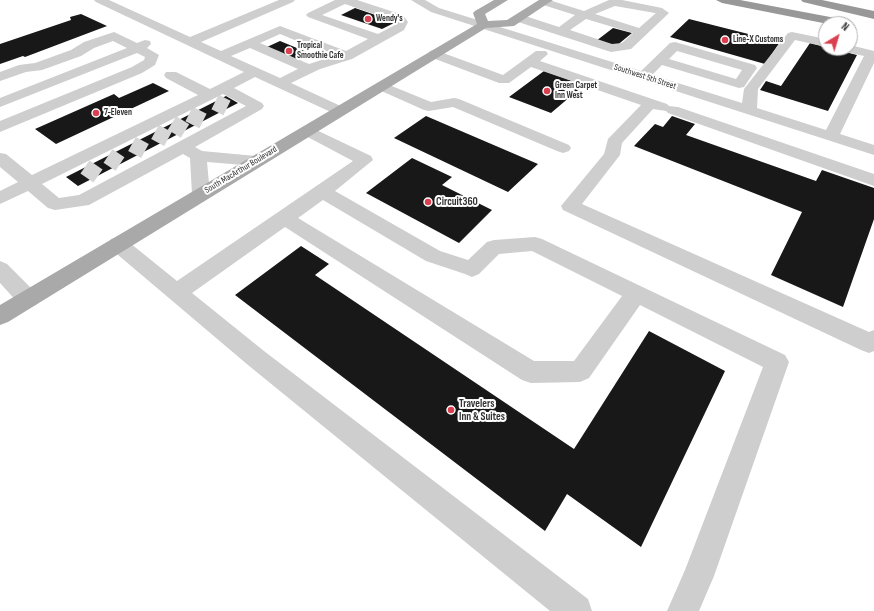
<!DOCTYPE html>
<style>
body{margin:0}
#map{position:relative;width:874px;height:611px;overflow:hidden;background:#fff;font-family:"Sofia Sans Condensed",sans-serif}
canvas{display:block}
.north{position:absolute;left:818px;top:16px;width:40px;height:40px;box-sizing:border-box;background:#fff;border:1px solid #adadad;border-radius:50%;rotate:38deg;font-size:11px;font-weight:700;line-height:16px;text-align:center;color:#313131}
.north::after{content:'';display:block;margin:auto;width:14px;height:18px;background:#da404f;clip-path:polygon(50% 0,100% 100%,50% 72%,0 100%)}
</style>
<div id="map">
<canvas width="874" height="611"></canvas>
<div class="north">N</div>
</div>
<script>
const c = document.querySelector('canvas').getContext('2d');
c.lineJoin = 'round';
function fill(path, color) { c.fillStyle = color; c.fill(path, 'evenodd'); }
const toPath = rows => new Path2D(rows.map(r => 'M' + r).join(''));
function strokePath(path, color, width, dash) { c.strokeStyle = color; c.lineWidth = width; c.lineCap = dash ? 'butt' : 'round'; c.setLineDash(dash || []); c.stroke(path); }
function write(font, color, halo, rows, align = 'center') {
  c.font = font + ' "Sofia Sans Condensed",sans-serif'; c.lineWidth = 4; c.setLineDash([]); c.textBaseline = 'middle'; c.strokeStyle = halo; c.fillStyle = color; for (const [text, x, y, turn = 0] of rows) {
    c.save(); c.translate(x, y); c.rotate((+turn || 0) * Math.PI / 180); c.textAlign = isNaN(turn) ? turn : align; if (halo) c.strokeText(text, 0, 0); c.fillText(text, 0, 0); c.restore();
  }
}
fill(toPath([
 [355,8,396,22,382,29,341,15],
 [81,14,107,26,25,57,23,56,0,64,0,44,71,20,70,17],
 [689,19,780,42,765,64,670,37],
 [613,28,632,33,615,47,596,41],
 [280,41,309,53,296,59,267,47],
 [810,43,857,55,828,111,760,90,766,81,781,86],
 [544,71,584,85,551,113,509,97],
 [153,83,169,91,56,144,35,129,114,94,119,98],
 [226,96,238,103,78,186,66,177],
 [426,116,538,164,508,192,394,138],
 [672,116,695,124,686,135,816,181,822,170,874,188,874,219,843,307,771,275,802,212,634,146,655,124,663,127],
 [412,158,452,177,442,185,492,210,459,243,366,193],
 [301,246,329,264,315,275,574,449,649,331,725,371,641,547,567,494,545,531,235,295]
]), '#181818');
strokePath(toPath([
 [215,102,227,108],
 [189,114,203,121],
 [172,123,185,131],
 [155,132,168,139],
 [132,144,145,151],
 [108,156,120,164],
 [85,167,98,176]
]), '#d6d6d6', 16, [16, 8]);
fill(toPath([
 [94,0,109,0,190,37,279,0,295,0,293,2,201,42,221,51,280,26,346,51,368,39,308,17,306,15,308,13,335,0,357,0,403,15,408,22,404,30,352,59,320,69,291,83,345,108,348,111,345,114,335,114,255,77,234,88,262,103,264,106,262,109,195,147,202,151,256,156,262,157,264,161,262,165,256,166,207,162,210,194,207,198,201,200,195,198,192,194,190,158,183,154,89,205,55,210,48,208,28,191,0,204,0,191,18,182,0,167,0,153,6,154,32,175,198,95,166,78,164,75,166,72,176,72,210,89,244,72,96,2,94,0],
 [345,4,395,21,396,22,395,25,378,34,322,15,345,4],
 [280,34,334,56,309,64,260,43,280,34],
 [250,48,298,69,280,78,231,56,250,48],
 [223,94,246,106,79,195,59,198,42,184,223,94],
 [411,0,425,0,439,8,641,71,670,43,675,42,755,65,757,68,746,84,744,87,739,88,662,65,652,75,742,103,744,89,788,33,792,32,826,39,826,47,795,40,758,89,757,108,826,130,864,56,842,51,841,48,850,48,850,45,874,51,874,63,840,134,874,145,874,155,431,12,411,0],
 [677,51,742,70,736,79,669,59,677,51],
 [540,0,549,0,584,11,609,0,622,0,662,8,669,13,631,49,611,52,515,21,513,18,519,14,559,27,575,15,540,4,538,2,540,0],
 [615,6,655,13,656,13,639,28,595,14,615,6],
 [586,19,633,33,622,43,612,44,570,30,586,19],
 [114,32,137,43,145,40,150,41,151,44,147,48,159,55,155,65,142,73,0,132,0,121,132,67,144,60,145,57,137,53,0,107,0,98,127,48,113,41,94,48,81,56,42,70,26,72,0,81,0,72,19,65,35,63,71,50,84,42,114,32],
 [435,50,503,75,536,51,546,51,548,54,540,61,667,104,669,106,678,107,874,174,874,186,668,113,666,111,653,109,622,143,620,155,582,204,869,332,874,330,874,351,869,353,861,350,563,210,561,206,604,154,608,139,641,105,531,67,509,83,499,83,430,57,428,54,430,51,435,50],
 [382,82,431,102,454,98,459,99,569,145,571,148,569,151,563,153,557,151,453,107,429,111,424,110,377,89,375,86,377,83,382,82],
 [308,126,371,156,373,160,335,191,440,251,468,260,487,242,494,240,535,237,542,239,785,355,789,362,714,576,699,611,667,611,685,570,763,367,640,305,589,378,580,382,531,383,522,380,285,227,192,293,264,351,588,599,592,611,550,611,248,365,111,249,108,244,111,239,118,237,125,239,177,281,353,161,302,134,300,131,302,128,308,126],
 [323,200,426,261,465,274,472,277,479,274,499,254,532,251,622,296,574,361,534,361,298,218,323,200],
 [0,261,7,264,36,293,39,299,36,305,28,307,20,305,0,283,0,261]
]), '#cecece');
fill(toPath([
 [494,0,508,0,485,14,488,21,507,20,539,0,553,0,514,26,486,28,8,322,0,325,0,305,477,24,473,13,475,11,494,0]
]), '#a9a9a9');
fill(toPath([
 [716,0,740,0,846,20,852,24,850,27,850,24,828,24,722,3,716,0],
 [801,0,822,0,874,11,874,19,803,2,801,0]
]), '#989898');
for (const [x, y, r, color] of [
 [368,19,4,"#da404f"],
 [725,40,4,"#da404f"],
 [289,51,4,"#da404f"],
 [547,91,4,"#da404f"],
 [96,113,4,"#da404f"],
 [428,202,4,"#da404f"],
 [451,410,4,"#da404f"]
]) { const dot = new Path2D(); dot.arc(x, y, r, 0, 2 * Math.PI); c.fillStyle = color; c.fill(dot); strokePath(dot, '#fff', 1.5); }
write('bold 9px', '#313131', '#fff', [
 ["Wendy's",376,19],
 ["Line-X Customs",733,40],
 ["Tropical",297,46],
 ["Smoothie Cafe",297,56],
 ["Green Carpet",555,86],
 ["Inn West",555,96],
 ["7-Eleven",104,113]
], 'left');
write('9px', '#313131', '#fff', [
 ["Southwest 5th Street",645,77,18],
 ["South MacArthur Boulevard",241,170,-31]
]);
write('bold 11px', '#313131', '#fff', [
 ["Circuit360",436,202],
 ["Travelers",459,404],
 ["Inn & Suites",459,417]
], 'left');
</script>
